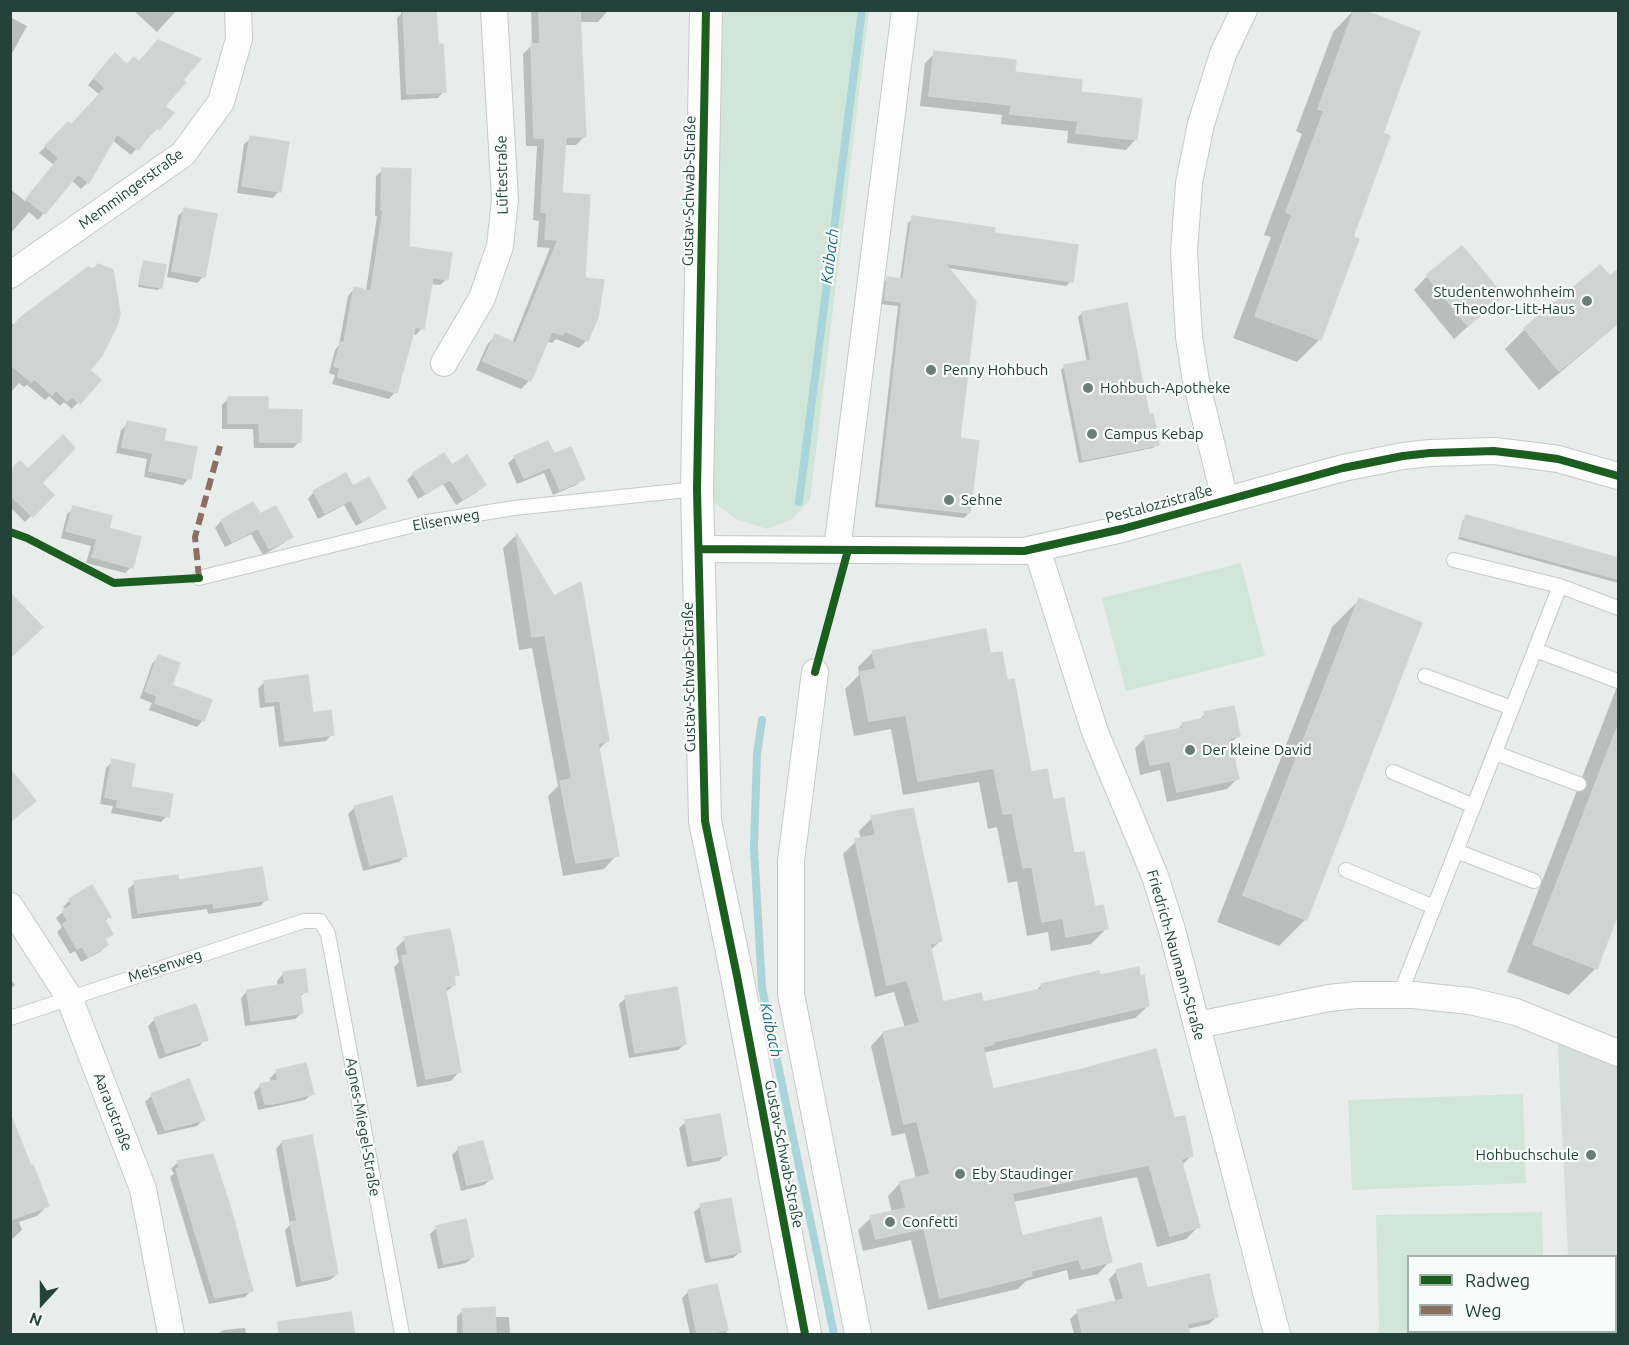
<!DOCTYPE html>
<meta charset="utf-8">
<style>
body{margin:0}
#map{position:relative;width:1629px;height:1345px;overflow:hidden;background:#e8edeb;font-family:Ubuntu,sans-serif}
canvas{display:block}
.frame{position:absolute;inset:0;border:12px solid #24423a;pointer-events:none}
.legend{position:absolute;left:1407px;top:1255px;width:210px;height:78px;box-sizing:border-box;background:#f7fbf9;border:2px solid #a3b1ad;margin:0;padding:8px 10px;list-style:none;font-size:18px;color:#24423a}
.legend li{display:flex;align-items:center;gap:12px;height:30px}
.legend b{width:30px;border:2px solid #a3b1ad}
.north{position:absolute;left:12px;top:1273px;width:60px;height:60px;-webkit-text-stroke:4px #f7fbf9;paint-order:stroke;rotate:201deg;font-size:16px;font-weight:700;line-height:24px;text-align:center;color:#24423a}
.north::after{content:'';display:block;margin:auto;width:21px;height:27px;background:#24423a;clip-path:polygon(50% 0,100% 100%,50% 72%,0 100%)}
</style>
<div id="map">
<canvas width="1629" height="1345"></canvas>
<div class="frame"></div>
<ul class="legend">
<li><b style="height:8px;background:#1b5e20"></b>Radweg</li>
<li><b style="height:8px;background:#8d6e63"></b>Weg</li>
</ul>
<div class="north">N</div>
</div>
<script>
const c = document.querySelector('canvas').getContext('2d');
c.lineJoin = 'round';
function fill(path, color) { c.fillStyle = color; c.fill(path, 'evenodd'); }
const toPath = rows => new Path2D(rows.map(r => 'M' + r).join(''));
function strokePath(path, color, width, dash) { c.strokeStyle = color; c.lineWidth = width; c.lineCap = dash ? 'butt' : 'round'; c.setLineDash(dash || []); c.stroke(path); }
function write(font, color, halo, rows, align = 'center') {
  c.font = font + ' Ubuntu,sans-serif'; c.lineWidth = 4.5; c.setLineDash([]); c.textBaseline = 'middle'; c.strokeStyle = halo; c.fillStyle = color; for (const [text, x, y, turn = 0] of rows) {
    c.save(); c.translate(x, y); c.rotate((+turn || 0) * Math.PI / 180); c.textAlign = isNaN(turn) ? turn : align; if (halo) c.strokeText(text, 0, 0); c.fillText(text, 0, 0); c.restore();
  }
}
fill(toPath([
 [1557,1027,1618,1053,1618,1334,1572,1334,1572,1332,1616,1332,1616,1256,1568,1256]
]), '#d6dedb');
fill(toPath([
 [719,11,869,11,810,500,791,520,767,529,736,519,711,500],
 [1241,563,1265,656,1126,691,1102,598],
 [1523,1094,1526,1183,1352,1190,1348,1100],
 [1542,1212,1543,1256,1408,1256,1408,1332,1545,1332,1545,1334,1379,1334,1376,1215]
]), '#d1e6d8');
fill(toPath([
 [133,10,177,10,157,32],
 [401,10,434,10,437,46,444,91,438,98,401,100,397,18,401,14],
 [531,10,606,10,606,13,598,22,579,22,585,136,576,145,564,145,561,194,584,280,587,340,579,348,556,339,552,343,546,341,530,380,521,389,476,370,487,345,495,336,512,343,550,248,537,247,539,221,533,220,537,146,526,146,523,54,532,45],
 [1354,10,1381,134,1320,339,1297,362,1233,338,1271,237,1264,235,1302,134,1296,131,1333,32],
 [10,17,27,26,10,57],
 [935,53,1079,93,1136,139,1126,150,1067,143,1068,131,1001,124,1002,115,920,106,925,63],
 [108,62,171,114,151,135,149,133,131,155,112,140,88,182,81,189,71,180,38,220,29,212,10,234,10,189,25,201,54,165,39,153,68,124,71,127,100,95,88,85],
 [251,138,279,191,273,198,237,193,244,144],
 [383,170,408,248,447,279,440,285,431,284,422,328,416,335,411,334,395,392,389,399,332,384,335,375,329,373,335,350,339,345,348,296,354,289,366,291,377,216,375,216,376,176],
 [185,209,204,276,197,283,167,277,178,216],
 [913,218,993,234,1071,281,1066,286,947,268,958,440,969,513,964,518,875,507,898,306,881,304,883,283,888,279,900,280,908,223],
 [145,263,161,287,158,290,138,287,142,266],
 [1613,275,1618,282,1618,324,1539,390,1505,349,1525,329],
 [1427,276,1502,296,1454,339,1414,290],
 [1082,313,1147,416,1157,445,1153,448,1079,463,1061,370,1065,366,1087,362,1078,317],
 [10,322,88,370,99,380,72,409,64,402,60,406,49,396,45,400,27,385,24,387,19,383,10,393],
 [229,398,267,411,300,441,293,448,254,448,253,429,222,429,222,405],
 [128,423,162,442,189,478,183,485,144,477,147,459,116,453,121,430],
 [444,455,451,467,484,485,477,492,456,505,443,484,418,499,407,480,413,474],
 [553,456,583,479,576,485,553,495,544,473,517,484,508,463,515,457],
 [10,473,40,483,52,495,25,522,10,507],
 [352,488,384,508,377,514,356,526,344,505,318,519,308,499,314,492],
 [253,504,260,516,291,536,284,543,263,555,251,534,225,547,215,528,221,521],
 [74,508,107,529,131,567,125,573,86,563,91,546,61,538,67,514],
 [1466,517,1618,559,1618,583,1458,539,1463,520],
 [515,536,554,598,608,740,598,750,617,855,604,869,563,876,548,796,558,786,532,648,519,650,503,548],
 [1359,600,1306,919,1279,946,1217,922,1332,627],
 [873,652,989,655,1006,682,1030,774,1051,802,1093,908,1106,929,1091,944,1051,951,1048,932,1027,936,1017,881,1008,883,997,827,988,829,979,782,903,795,891,729,854,736,845,689,859,675,858,667],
 [158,657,170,686,203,720,197,727,149,710,152,703,140,698,152,664],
 [264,682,311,714,332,734,326,741,279,747,274,706,260,708,258,689],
 [1618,684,1618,910,1596,968,1569,995,1507,972],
 [1205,714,1239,735,1230,744,1237,779,1227,789,1167,802,1160,770,1140,775,1135,748,1145,738,1176,731,1183,724,1198,721],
 [113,761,129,788,167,816,161,822,111,813,113,806,100,804,106,768],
 [355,807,405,856,399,862,363,871,348,814],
 [872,818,940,941,930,951,942,1004,982,1004,1034,992,1042,985,1099,977,1148,1006,1135,1018,983,1053,992,1090,1173,1120,1191,1156,1181,1166,1199,1226,1186,1239,1157,1247,1137,1177,1013,1202,1021,1238,1110,1261,1098,1274,1069,1280,1067,1270,1026,1281,1018,1289,928,1310,911,1240,863,1251,858,1230,871,1218,892,1213,888,1196,900,1183,916,1179,905,1133,892,1136,871,1046,883,1033,905,1028,894,992,875,997,843,854,856,841,861,840,859,831],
 [178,882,266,900,260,906,208,914,207,909,132,919,128,889,135,883],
 [70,900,109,917,104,922,111,934,104,941,107,945,100,952,81,962,75,951,70,954,57,932,62,927,56,918,65,910,63,907],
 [405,939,457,974,453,978,454,985,445,993,459,1072,451,1081,417,1087,394,967,399,962,396,948],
 [283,974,306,991,299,998,302,1013,295,1019,245,1026,241,998,247,991,278,987,277,981],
 [10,978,15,985,10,990],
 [626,998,685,1044,678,1050,629,1058,619,1004],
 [155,1019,206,1039,199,1046,159,1059,148,1026],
 [276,1072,312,1094,305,1100,258,1110,254,1092,261,1085,271,1083,270,1078],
 [152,1095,203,1120,197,1126,158,1135,145,1102],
 [686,1122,726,1154,719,1161,687,1167,679,1128],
 [282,1142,337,1274,330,1280,296,1287,285,1230,290,1225,276,1149],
 [10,1145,47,1206,37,1216,19,1222,22,1230,10,1241],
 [459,1148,491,1179,484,1185,461,1191,452,1155],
 [178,1162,252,1290,245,1297,209,1304,170,1177,174,1174,171,1169],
 [701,1206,740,1252,733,1258,705,1263,694,1212],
 [436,1228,473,1257,466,1263,438,1269,430,1234],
 [1117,1271,1146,1290,1217,1317,1209,1324,1187,1329,1188,1334,1074,1334,1070,1319,1078,1312,1116,1303,1109,1279],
 [716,1286,727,1334,690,1334,682,1298,688,1292],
 [1616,1298,1618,1298,1618,1334,1571,1334,1571,1332,1616,1332],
 [463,1310,494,1317,509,1317,510,1334,457,1334,457,1317],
 [245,1328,246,1334,217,1334,224,1330]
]), '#0003');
strokePath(toPath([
 [799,502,862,10],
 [762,720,757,754,754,848,762,988,834,1334]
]), '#a9d4db', 8);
const building = toPath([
 [403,10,436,10,438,44,443,44,446,92,407,94,403,10],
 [539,10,580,10,586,137,566,137,562,193,590,195,585,278,604,280,598,317,588,341,565,331,562,335,552,331,531,381,483,361,495,334,516,343,558,240,545,239,547,213,541,212,545,138,534,138,531,44,540,44,539,10],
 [1354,10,1363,10,1420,32,1383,133,1390,136,1353,237,1359,239,1321,340,1255,316,1292,215,1286,212,1324,111,1318,109,1354,10],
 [158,40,201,59,183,80,186,82,165,106,174,113,159,130,156,127,138,150,117,134,89,183,78,174,45,214,26,199,59,158,45,146,68,122,71,125,105,88,94,78,115,53,127,65,134,57,139,62,158,40],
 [934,51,1016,60,1015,72,1082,80,1081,92,1142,99,1137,140,1076,133,1078,121,1010,114,1011,105,929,96,934,51],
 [250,136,289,142,281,192,242,186,250,136],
 [382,168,411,169,409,247,452,253,448,280,433,277,424,329,415,327,397,393,338,377,340,368,334,366,341,342,344,343,354,287,371,291,383,210,381,210,382,168],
 [184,208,217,214,205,277,172,271,184,208],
 [912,216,995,228,994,233,1078,245,1073,282,945,263,976,302,960,438,979,441,970,513,879,503,902,302,885,300,887,277,903,279,912,216],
 [1462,246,1504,296,1468,326,1426,275,1462,246],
 [144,261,166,265,162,288,140,284,144,261],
 [98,264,113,270,120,313,118,323,102,356,90,370,101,380,80,404,71,396,67,401,56,390,52,395,34,379,31,382,10,364,10,330,21,317,88,267,93,269,98,264],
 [1600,265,1610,276,1618,269,1618,323,1559,371,1524,328,1600,265],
 [1127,303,1149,414,1153,414,1159,445,1083,460,1064,365,1091,360,1082,312,1127,303],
 [228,397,268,397,268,409,302,410,301,442,260,442,259,423,228,423,228,397],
 [127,421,166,429,164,441,197,447,191,479,149,471,153,453,122,447,127,421],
 [63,435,75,448,42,483,54,495,33,517,10,495,10,471,20,461,28,469,63,435],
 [548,441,554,454,571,447,585,479,560,490,550,467,524,478,514,456,548,441],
 [444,453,452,465,467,455,486,485,463,499,450,479,426,494,413,473,444,453],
 [346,473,353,486,369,477,386,508,362,521,351,500,325,513,313,491,346,473],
 [253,502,260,514,276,506,293,537,269,549,258,528,232,542,221,520,253,502],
 [73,506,112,516,109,528,141,537,133,568,92,557,97,539,66,531,73,506],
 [1466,515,1618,558,1618,579,1460,536,1466,515],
 [516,533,554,596,581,582,609,741,598,743,619,856,576,863,560,781,572,779,545,635,532,637,516,533],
 [10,593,43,627,10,658,10,593],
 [1359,598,1422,623,1307,920,1243,895,1359,598],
 [986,629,990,653,1002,652,1007,680,1014,679,1031,772,1047,769,1053,800,1064,798,1074,853,1084,852,1095,907,1103,905,1108,929,1066,937,1063,918,1042,922,1032,867,1023,868,1012,813,1003,814,994,768,918,781,906,715,869,721,860,672,876,669,872,651,986,629],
 [158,655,180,663,172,685,212,700,204,721,155,703,157,696,145,691,158,655],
 [308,675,313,713,331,710,334,735,285,741,280,701,266,702,264,681,308,675],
 [1234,706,1240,736,1230,738,1239,779,1177,792,1170,761,1150,765,1144,736,1183,728,1182,723,1205,718,1204,712,1234,706],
 [1617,728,1618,914,1597,969,1533,944,1617,728],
 [112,759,135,764,131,787,173,794,169,817,117,807,118,800,105,797,112,759],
 [10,769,36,801,10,822,10,769],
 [392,796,407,856,370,865,354,806,392,796],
 [913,808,942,941,930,944,943,1002,981,993,983,1002,1042,989,1041,984,1099,971,1100,975,1139,967,1140,976,1144,975,1149,1006,993,1042,994,1044,983,1047,993,1089,1079,1070,1156,1049,1174,1118,1185,1116,1193,1156,1181,1159,1200,1227,1170,1236,1149,1165,1012,1193,1022,1236,1101,1217,1112,1262,1082,1269,1079,1259,1031,1271,1032,1276,940,1298,924,1228,876,1239,870,1216,906,1208,900,1182,930,1174,917,1121,904,1124,883,1032,920,1023,907,980,887,985,855,839,876,835,871,816,913,808],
 [262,867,268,900,214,908,213,903,138,913,134,881,178,875,179,880,262,867],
 [92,885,111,917,104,918,113,934,105,939,108,945,88,957,82,946,77,949,63,924,68,921,62,911,72,905,69,899,92,885],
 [450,929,459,975,454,976,455,985,445,987,461,1072,426,1079,402,956,408,955,404,937,450,929],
 [305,969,308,992,300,993,303,1013,251,1021,247,990,285,984,283,972,305,969],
 [677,987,686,1044,635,1053,625,996,677,987],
 [196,1004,208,1040,166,1053,154,1018,196,1004],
 [306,1063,314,1094,273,1104,265,1104,260,1084,278,1080,276,1070,306,1063],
 [189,1079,205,1120,165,1130,151,1094,189,1079],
 [720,1114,727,1155,693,1161,685,1120,720,1114],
 [12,1118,31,1166,33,1165,49,1206,10,1220,10,1119,12,1118],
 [312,1135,338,1274,302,1281,290,1222,297,1221,282,1141,312,1135],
 [483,1141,493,1179,467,1185,458,1147,483,1141],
 [213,1154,230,1206,253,1291,215,1298,176,1169,180,1168,177,1161,213,1154],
 [731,1198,741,1252,711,1258,700,1204,731,1198],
 [466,1219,474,1257,444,1264,436,1226,466,1219],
 [1141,1263,1147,1288,1209,1274,1218,1317,1187,1324,1190,1335,1083,1335,1077,1310,1124,1299,1116,1270,1141,1263],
 [717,1284,728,1330,697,1335,688,1290,717,1284],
 [495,1307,496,1335,464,1335,462,1309,495,1307],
 [351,1312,355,1335,279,1335,278,1322,351,1312]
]);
fill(building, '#cfd4d2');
strokePath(building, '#d1d6d4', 1.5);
const service = toPath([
 [1454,560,1560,586,1618,608],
 [199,578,422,523,514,508,697,489],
 [1535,650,1618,681],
 [1425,676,1512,708],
 [1495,753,1579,784],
 [1393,772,1474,806],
 [1456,851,1534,881],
 [1346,870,1434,907],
 [1400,994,1560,586],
 [10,1018,304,921,320,921,328,934,402,1334]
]);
const minor = toPath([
 [10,275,183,154,221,102,239,39,238,10],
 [444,363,482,298,500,246,505,200,494,10],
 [1225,500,1196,381,1189,337,1184,252,1189,183,1201,124,1223,54,1244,10],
 [699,549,1024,551,1122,529,1343,468,1403,456,1430,453,1494,451,1528,455,1558,459,1618,476],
 [1037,549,1095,732,1155,876,1172,930,1277,1334],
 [837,550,905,10],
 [815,672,791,861,791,994,858,1334],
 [10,906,69,997,143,1189,171,1334],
 [1198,1025,1329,998,1357,995,1413,995,1470,1001,1516,1012,1618,1053]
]);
const tertiary = toPath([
 [706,10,697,489,705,821,737,976,805,1334]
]);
strokePath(service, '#c5cac8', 16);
strokePath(minor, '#c5cac8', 28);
strokePath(tertiary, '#c5cac8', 34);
strokePath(service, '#fcfcfc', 14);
strokePath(minor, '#fcfcfc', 26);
strokePath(tertiary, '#fcfcfc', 32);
strokePath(toPath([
 [199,578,195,537,220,446]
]), '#8d6e63', 6, [12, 6]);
strokePath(toPath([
 [706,10,697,489,705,821,737,976,805,1334],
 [10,532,27,538,114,583,199,578],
 [699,549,1024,551,1122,529,1343,468,1403,456,1430,453,1494,451,1528,455,1558,459,1618,476],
 [815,672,848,550]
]), '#1b5e20', 8);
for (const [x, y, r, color] of [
 [1587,301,6,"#697e78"],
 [931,370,6,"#697e78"],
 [1088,388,6,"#697e78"],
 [1092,434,6,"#697e78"],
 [949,500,6,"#697e78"],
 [1190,750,6,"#697e78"],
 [1591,1155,6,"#697e78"],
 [960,1174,6,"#697e78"],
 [890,1222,6,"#697e78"]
]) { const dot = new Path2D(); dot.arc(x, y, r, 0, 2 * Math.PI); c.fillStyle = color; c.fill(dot); strokePath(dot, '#f7fbf9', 2); }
write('15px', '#24423a', '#f7fbf9', [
 ["Lüftestraße",502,175,-91],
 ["Memmingerstraße",131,189,-36],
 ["Gustav-Schwab-Straße",689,191,-89],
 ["Pestalozzistraße",1159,504,-15],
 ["Elisenweg",446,520,-10],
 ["Gustav-Schwab-Straße",689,677,-91],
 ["Friedrich-Naumann-Straße",1176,955,74],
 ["Meisenweg",165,966,-18],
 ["Aaraustraße",113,1112,69],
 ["Agnes-Miegel-Straße",363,1127,80],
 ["Gustav-Schwab-Straße",784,1154,79]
]);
write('15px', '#24423a', '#f7fbf9', [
 ["Studentenwohnheim",1575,292,"right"],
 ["Theodor-Litt-Haus",1575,309,"right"],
 ["Penny Hohbuch",943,370],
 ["Hohbuch-Apotheke",1100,388],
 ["Campus Kebap",1104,434],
 ["Sehne",961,500],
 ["Der kleine David",1202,750],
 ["Hohbuchschule",1579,1155,"right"],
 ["Eby Staudinger",972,1174],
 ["Confetti",902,1222]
], 'left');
write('italic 16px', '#1c6f80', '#f7fbf9', [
 ["Kaibach",830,256,-83],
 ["Kaibach",771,1030,78]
]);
</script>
